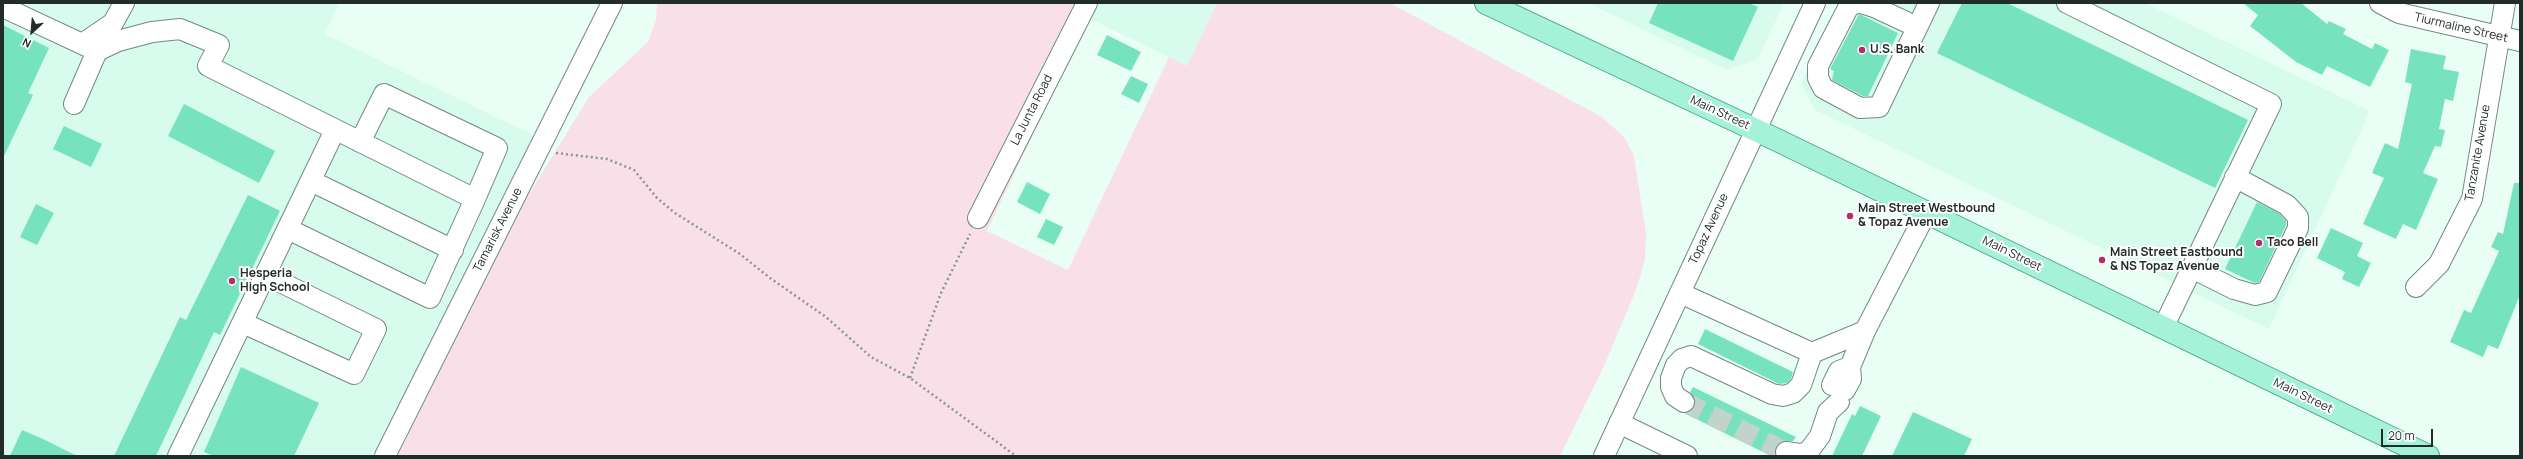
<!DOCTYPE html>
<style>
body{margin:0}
#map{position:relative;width:2523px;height:459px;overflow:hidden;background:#e9fef5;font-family:Manrope,sans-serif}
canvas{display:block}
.frame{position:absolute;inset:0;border:4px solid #222c28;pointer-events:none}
.north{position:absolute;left:12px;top:12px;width:40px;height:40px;-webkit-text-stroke:3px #fff;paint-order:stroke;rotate:206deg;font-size:11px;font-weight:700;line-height:16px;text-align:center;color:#222c28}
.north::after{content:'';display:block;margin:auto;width:14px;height:18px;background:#222c28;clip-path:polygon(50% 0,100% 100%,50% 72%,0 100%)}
.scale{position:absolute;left:2381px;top:429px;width:52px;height:18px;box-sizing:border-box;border:2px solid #222c28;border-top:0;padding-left:5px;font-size:12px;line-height:14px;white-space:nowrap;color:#222c28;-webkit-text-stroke:3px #fff;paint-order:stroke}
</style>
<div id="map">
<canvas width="2523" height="459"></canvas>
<div class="frame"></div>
<div class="north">N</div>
<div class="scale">20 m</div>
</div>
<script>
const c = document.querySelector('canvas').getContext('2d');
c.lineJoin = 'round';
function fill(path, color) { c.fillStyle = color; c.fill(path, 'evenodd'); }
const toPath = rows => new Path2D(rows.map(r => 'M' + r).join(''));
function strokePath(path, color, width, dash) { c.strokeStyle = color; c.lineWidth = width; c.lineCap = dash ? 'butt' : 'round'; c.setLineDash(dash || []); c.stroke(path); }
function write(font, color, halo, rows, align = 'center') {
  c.font = font + ' Manrope,sans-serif'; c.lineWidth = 4; c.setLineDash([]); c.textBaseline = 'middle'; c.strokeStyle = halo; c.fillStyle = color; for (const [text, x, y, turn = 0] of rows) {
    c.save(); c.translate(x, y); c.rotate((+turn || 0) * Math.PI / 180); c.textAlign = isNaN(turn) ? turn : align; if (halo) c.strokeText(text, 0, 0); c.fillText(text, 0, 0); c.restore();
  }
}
fill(toPath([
 [3,3,339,3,325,34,537,137,372,456,3,456],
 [1074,3,1217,3,1187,66,1071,9],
 [1588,3,1784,3,1758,59,1727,70],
 [1839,3,2145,3,2370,111,2269,329,1815,110,1801,84]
]), '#d7fbec');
fill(toPath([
 [657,3,1074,3,1071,10,1089,18,987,231,1068,270,1169,57,1187,66,1217,3,1390,3,1602,117,1624,137,1634,156,1646,234,1645,260,1636,290,1604,366,1560,456,398,456,510,225,589,97,648,42,656,20]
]), '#f9e0e8');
fill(toPath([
 [1658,3,1749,3,1758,7,1733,61,1649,23],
 [1962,3,2007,3,2248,120,2215,188,1937,53],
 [2243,3,2301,3,2327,24,2329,21,2346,29,2343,34,2372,49,2375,43,2389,50,2370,87,2327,66,2322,75,2296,62,2250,26,2258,15],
 [1859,14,1898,33,1868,96,1863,96,1832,80,1834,71,1830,69],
 [3,25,49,48,28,93,33,95,3,158],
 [1107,35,1141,52,1131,71,1097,55],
 [2411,49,2446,56,2443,69,2459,72,2453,101,2445,99,2439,129,2445,130,2441,147,2435,146,2423,173,2438,179,2416,230,2403,224,2396,239,2363,224,2384,178,2372,173,2385,143,2398,149,2412,84,2405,82],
 [1131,76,1148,84,1139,103,1121,94],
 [184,104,275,151,259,183,168,136],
 [64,126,102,144,91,167,53,149],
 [1027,182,1050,194,1040,214,1017,202],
 [2514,183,2520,183,2520,295,2498,349,2488,345,2483,357,2450,342,2464,310,2471,313,2499,251,2491,247,2498,232,2503,234],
 [248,195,280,211,220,335,214,332,156,456,114,456,180,317,186,320],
 [2257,202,2280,214,2286,221,2286,225,2259,282,2255,283,2225,269],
 [36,204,54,213,37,245,20,237],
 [1046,219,1063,227,1054,245,1037,237],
 [2331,228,2363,243,2357,256,2371,263,2359,287,2342,279,2345,272,2317,258],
 [1705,329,1793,372,1791,379,1787,383,1779,384,1698,344],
 [241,367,319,403,294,456,213,456,204,452],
 [1693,387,1796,437,1793,441,1782,441,1777,445,1775,456,1771,456,1684,413,1694,408,1694,397,1690,392],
 [1860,406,1881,416,1862,456,1832,456,1852,414,1855,416],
 [1913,412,1972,439,1964,456,1892,456],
 [22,430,43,439,77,456,10,456]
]), '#77e3be');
strokePath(toPath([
 [1684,402,1786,452]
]), '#c1d4cc', 20, [20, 10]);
const minor = toPath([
 [1857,3,1849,6,1818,66,1818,78,1823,88,1860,108,1879,107,1929,3],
 [1861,3,1874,7,1917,27],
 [2067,3,2271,104,2163,328],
 [2380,3,2399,13,2520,41],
 [3,7,97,51,118,41,152,32,180,29,219,45,208,66,475,199,430,298,288,229],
 [82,44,113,23,124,3],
 [74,104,97,51],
 [360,142,384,94,497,148,475,199],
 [311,181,453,250],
 [978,218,1087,3],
 [2192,268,2234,289,2255,295,2267,292,2298,228,2298,217,2287,205,2235,177],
 [2416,287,2439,264,2472,199,2505,3],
 [1680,293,1812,353,1865,331],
 [243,323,354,374,376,329,266,275],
 [1832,385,1839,371,1850,367],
 [1845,390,1851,379,1850,367,1865,331,1926,213],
 [1684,402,1675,396,1671,387,1671,378,1676,365,1682,359,1691,356,1772,394,1783,396,1793,393,1801,385,1812,353],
 [1619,423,1687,456],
 [1786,452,1800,454,1808,452,1820,436,1828,412,1839,402],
 [178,456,335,130],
 [385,456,612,3],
 [1604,456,1815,3]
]);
const major = toPath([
 [1486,3,1777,140,2428,456]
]);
strokePath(minor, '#728a80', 22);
strokePath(major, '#50a78a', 24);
strokePath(toPath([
 [556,153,607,159,634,170,657,198,675,213,740,254,770,278,826,317,871,357,910,378,1016,456],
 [910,378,941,293,970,234]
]), '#879690', 2.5, [2, 3]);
strokePath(minor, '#fff', 20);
strokePath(major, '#a5f2d9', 22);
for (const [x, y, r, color] of [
 [1862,50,4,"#b62c6b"],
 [1850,216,4,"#b62c6b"],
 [2259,243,4,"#b62c6b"],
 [2102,260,4,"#b62c6b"],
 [232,281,4,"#b62c6b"]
]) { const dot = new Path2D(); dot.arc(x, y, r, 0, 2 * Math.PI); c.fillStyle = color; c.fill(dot); strokePath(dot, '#fff', 1.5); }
write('12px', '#222c28', '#fff', [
 ["Tiurmaline Street",2461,28,13],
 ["La Junta Road",1032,110,-63],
 ["Main Street",1720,113,25],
 ["Tanzanite Avenue",2478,153,-80],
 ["Topaz Avenue",1709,229,-65],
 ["Tamarisk Avenue",498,230,-63],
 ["Main Street",2012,254,26],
 ["Main Street",2303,396,26]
]);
write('bold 12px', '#222c28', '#fff', [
 ["U.S. Bank",1870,50],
 ["Main Street Westbound",1858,209],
 ["& Topaz Avenue",1858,223],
 ["Taco Bell",2267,243],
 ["Main Street Eastbound",2110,253],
 ["& NS Topaz Avenue",2110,267],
 ["Hesperia",240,274],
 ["High School",240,288]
], 'left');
</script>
